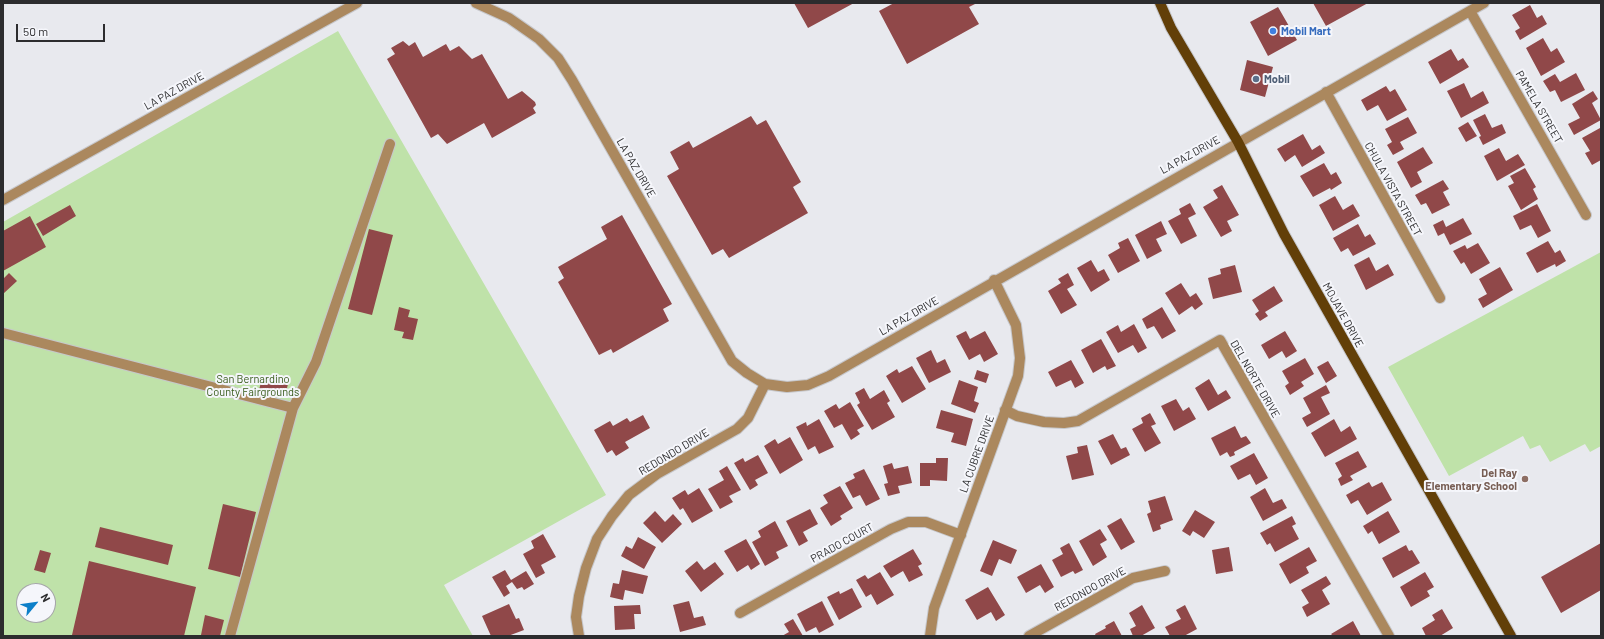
<!DOCTYPE html>
<style>
body{margin:0}
#map{position:relative;width:1604px;height:639px;overflow:hidden;background:#e8e9ee;font-family:Barlow,sans-serif}
canvas{display:block}
.frame{position:absolute;inset:0;border:4px solid #2c2c2e;pointer-events:none}
.north{position:absolute;left:16px;top:583px;width:40px;height:40px;box-sizing:border-box;background:#f5f6fb;border:1px solid #a5a5a9;border-radius:50%;rotate:61deg;font-size:11px;font-weight:700;line-height:16px;text-align:center;color:#2c2c2e}
.north::after{content:'';display:block;margin:auto;width:14px;height:18px;background:#0d7fc9;clip-path:polygon(50% 0,100% 100%,50% 72%,0 100%)}
.scale{position:absolute;left:16px;top:24px;width:89px;height:18px;box-sizing:border-box;border:2px solid #2c2c2e;border-top:0;padding-left:5px;font-size:12px;line-height:14px;white-space:nowrap;color:#2c2c2e;-webkit-text-stroke:3px #f5f6fb;paint-order:stroke}
</style>
<div id="map">
<canvas width="1604" height="639"></canvas>
<div class="frame"></div>
<div class="north">N</div>
<div class="scale">50 m</div>
</div>
<script>
const c = document.querySelector('canvas').getContext('2d');
c.lineJoin = 'round';
function fill(path, color) { c.fillStyle = color; c.fill(path, 'evenodd'); }
const toPath = rows => new Path2D(rows.map(r => 'M' + r).join(''));
function strokePath(path, color, width, dash) { c.strokeStyle = color; c.lineWidth = width; c.lineCap = dash ? 'butt' : 'round'; c.setLineDash(dash || []); c.stroke(path); }
function write(font, color, halo, rows, align = 'center') {
  c.font = font + ' Barlow,sans-serif'; c.lineWidth = 4; c.setLineDash([]); c.textBaseline = 'middle'; c.strokeStyle = halo; c.fillStyle = color; for (const [text, x, y, turn = 0] of rows) {
    c.save(); c.translate(x, y); c.rotate((+turn || 0) * Math.PI / 180); c.textAlign = isNaN(turn) ? turn : align; if (halo) c.strokeText(text, 0, 0); c.fillText(text, 0, 0); c.restore();
  }
}
fill(toPath([
 [338,31,606,495,444,585,473,636,3,636,3,222],
 [24,591,48,591,48,615,24,615],
 [1601,252,1601,446,1590,452,1585,444,1550,462,1540,445,1530,449,1523,436,1449,476,1388,367]
]), '#bfe2a9');
fill(toPath([
 [794,3,854,3,808,28],
 [894,3,977,3,969,7,979,24,907,64,879,11],
 [1313,3,1368,3,1326,26],
 [1530,5,1537,18,1542,15,1547,24,1520,40,1515,31,1520,28,1512,15],
 [1278,7,1297,40,1268,56,1250,22],
 [1543,38,1551,52,1557,48,1565,62,1541,76,1526,48],
 [403,41,409,46,415,42,423,57,446,44,450,51,459,46,472,59,482,54,508,99,522,91,535,102,536,105,533,108,536,113,492,138,484,123,447,144,438,134,431,138,387,59,395,54,391,48],
 [1451,49,1458,61,1463,58,1469,67,1440,84,1428,62],
 [1247,60,1273,67,1265,97,1240,90],
 [1576,73,1585,90,1561,102,1555,90,1550,92,1543,81,1555,74,1560,82],
 [1464,83,1471,98,1483,91,1489,103,1461,118,1447,91],
 [1386,86,1390,92,1395,89,1407,110,1387,121,1378,105,1367,111,1361,100],
 [1593,91,1598,99,1592,103,1601,120,1574,135,1568,124,1580,118,1572,104],
 [1485,114,1492,128,1502,124,1506,133,1483,145,1479,137,1481,136,1473,120],
 [751,116,757,125,766,120,801,182,793,187,808,213,729,258,723,249,712,255,667,176,679,169,670,152,689,141,693,148],
 [1408,117,1417,133,1400,142,1404,149,1393,155,1387,145,1392,142,1385,129],
 [1468,122,1477,136,1466,142,1458,128],
 [1600,128,1601,160,1592,165,1585,153,1590,151,1582,138],
 [1303,134,1312,150,1320,145,1325,153,1302,167,1295,155,1285,162,1277,149],
 [1423,147,1433,163,1417,172,1422,182,1411,188,1397,162],
 [1499,148,1506,161,1518,154,1525,165,1497,181,1484,156],
 [1324,163,1331,175,1336,172,1342,183,1331,190,1330,188,1313,197,1300,176],
 [1525,168,1536,187,1533,189,1538,199,1521,210,1508,186,1514,183,1510,176],
 [1443,180,1449,189,1443,192,1450,205,1432,214,1426,203,1421,205,1415,195],
 [1222,185,1239,215,1227,221,1232,231,1221,237,1203,207,1218,198,1213,190],
 [1335,196,1343,210,1353,204,1360,216,1333,231,1319,205],
 [1190,203,1196,214,1188,218,1197,236,1181,244,1168,221,1181,214,1179,209],
 [1537,204,1551,231,1538,238,1531,225,1520,230,1513,216],
 [70,205,76,216,43,236,36,224],
 [622,215,672,304,663,309,669,321,613,353,611,349,599,355,558,282,564,278,558,267,607,239,601,227],
 [30,216,46,247,3,271,3,231],
 [1463,218,1472,234,1450,245,1444,233,1438,236,1433,225,1443,220,1446,227],
 [1161,221,1167,234,1156,239,1162,251,1147,259,1135,235],
 [1358,224,1365,237,1370,234,1376,244,1353,256,1348,248,1341,252,1333,238],
 [369,229,393,235,372,315,348,309],
 [1128,238,1140,261,1118,273,1108,255,1120,248,1118,243],
 [1548,241,1555,253,1560,250,1566,261,1556,267,1555,264,1537,273,1526,253],
 [1478,243,1490,263,1471,274,1464,262,1461,264,1453,251,1465,245,1467,249],
 [1369,257,1376,271,1388,264,1394,275,1366,290,1354,265],
 [1091,260,1098,272,1104,269,1110,280,1091,292,1077,268],
 [1235,265,1242,292,1213,299,1208,278,1221,274,1220,269],
 [1500,267,1513,290,1483,308,1478,299,1487,294,1479,279],
 [9,273,17,281,3,294,3,279],
 [1068,273,1074,285,1067,289,1077,305,1061,314,1048,291,1061,283,1058,279],
 [1181,283,1190,297,1196,293,1203,304,1195,310,1192,306,1179,315,1165,293],
 [1274,286,1283,301,1265,312,1268,316,1260,321,1255,314,1259,311,1252,300],
 [399,307,410,310,408,317,418,319,413,340,402,338,404,332,394,330],
 [1162,307,1176,331,1162,339,1154,326,1147,329,1142,319],
 [1134,324,1147,348,1138,353,1133,345,1118,353,1106,332,1118,325,1121,332],
 [966,331,970,339,985,331,998,354,984,362,980,354,969,360,956,336],
 [1285,331,1297,351,1286,358,1282,351,1269,359,1261,345],
 [1101,339,1116,366,1107,370,1105,366,1093,373,1081,350],
 [931,350,937,363,945,359,951,372,929,383,916,358],
 [1305,358,1314,374,1301,382,1304,386,1290,395,1285,386,1289,383,1282,371],
 [1071,360,1084,383,1075,388,1071,380,1056,387,1048,372],
 [1328,361,1337,376,1326,383,1317,367],
 [912,366,926,389,902,403,886,376,897,369,899,373],
 [977,370,989,374,986,383,974,379],
 [262,378,288,384,285,396,259,390],
 [1209,379,1218,395,1226,390,1231,398,1208,411,1195,388],
 [959,380,978,387,974,401,979,403,975,413,951,404],
 [1326,385,1330,393,1321,397,1330,414,1307,427,1302,418,1311,413,1303,398],
 [864,388,870,399,884,390,890,401,887,403,895,417,872,430,857,405,860,403,855,393],
 [1176,399,1183,411,1189,407,1196,419,1174,431,1161,406],
 [850,402,864,426,857,430,860,434,851,440,842,424,834,428,824,411,836,404,839,409],
 [941,410,973,419,966,446,951,442,954,433,936,428],
 [1150,413,1156,424,1151,426,1161,443,1145,452,1132,429,1143,423,1141,418],
 [643,415,650,428,625,442,629,448,616,456,612,450,607,453,594,430,610,421,613,426,627,418,630,422],
 [819,419,834,447,819,454,815,446,808,450,796,427,806,422,807,426],
 [1334,419,1341,432,1350,426,1357,439,1325,457,1311,433],
 [1235,426,1241,438,1246,436,1251,443,1234,452,1235,455,1230,457,1227,452,1220,456,1211,438],
 [1113,434,1121,449,1126,447,1130,455,1111,465,1098,441],
 [790,437,803,460,780,474,764,446,775,439,778,444],
 [1087,445,1094,475,1072,480,1066,456,1078,453,1077,447],
 [1358,451,1367,467,1350,476,1353,480,1341,486,1338,479,1342,476,1335,463],
 [1254,453,1268,478,1256,485,1250,474,1238,480,1230,466],
 [758,455,768,473,755,480,758,485,750,490,734,463,743,458,745,462],
 [936,458,948,458,947,481,930,480,930,486,920,486,920,463,936,463],
 [892,463,894,469,908,466,912,483,898,486,900,493,888,496,884,484,888,483,883,466],
 [727,466,741,490,729,496,733,502,720,509,708,489,724,480,719,471],
 [864,469,880,499,866,506,860,495,853,498,845,483,855,478,853,474],
 [1369,482,1372,487,1382,482,1392,500,1367,515,1358,500,1351,504,1346,495],
 [840,486,853,508,840,516,842,519,831,526,820,508,828,503,823,495],
 [699,488,713,511,692,523,683,508,680,510,672,498,685,490,688,495],
 [1265,488,1273,503,1282,499,1287,508,1263,521,1250,497],
 [1165,496,1173,520,1160,525,1161,529,1153,532,1147,514,1151,512,1148,501],
 [223,504,256,512,240,577,208,569],
 [810,509,818,524,803,532,808,541,799,546,786,521],
 [1195,510,1215,522,1204,538,1193,531,1190,536,1182,531],
 [655,511,665,522,673,514,682,524,662,543,643,523],
 [1388,511,1400,532,1379,544,1372,531,1368,534,1363,526],
 [1292,516,1296,524,1292,526,1299,539,1275,552,1270,543,1267,545,1260,533],
 [1121,518,1135,542,1121,550,1107,526],
 [775,521,788,546,776,552,779,558,765,566,752,542,761,537,758,531],
 [100,527,173,545,168,565,95,547],
 [1100,529,1107,540,1100,544,1107,557,1093,566,1079,541],
 [543,534,556,557,541,565,545,573,536,578,523,554,534,548,531,541],
 [638,537,656,547,644,569,621,556,626,546,632,549],
 [746,539,760,564,751,570,748,565,737,572,724,551],
 [993,540,1017,550,1011,564,999,559,992,576,980,571],
 [1069,543,1083,570,1075,574,1073,571,1061,577,1052,560,1063,554,1060,548],
 [1601,543,1601,590,1561,613,1541,577],
 [1406,545,1409,551,1412,550,1420,563,1393,578,1382,558],
 [1229,547,1233,571,1216,574,1212,550],
 [1309,547,1317,561,1306,567,1309,573,1290,584,1279,564],
 [913,549,922,564,918,566,923,575,909,582,903,571,891,578,883,566],
 [40,550,51,553,45,573,34,570],
 [89,561,196,587,184,636,72,635],
 [697,561,704,570,715,562,724,574,701,592,685,571],
 [1041,564,1054,587,1045,593,1040,585,1026,593,1017,577],
 [505,570,511,580,526,571,534,584,524,590,522,587,517,589,512,582,506,586,510,593,504,597,492,577],
 [622,570,648,576,643,594,625,590,623,600,610,597,613,583,619,584],
 [880,572,894,595,877,605,871,594,866,597,856,580,865,575,868,579],
 [1425,572,1434,587,1427,591,1430,596,1411,607,1400,587],
 [1326,576,1331,584,1322,590,1330,604,1307,617,1302,607,1309,603,1301,590],
 [988,587,1005,615,996,621,991,612,977,620,965,600],
 [852,588,862,607,839,620,827,597,839,591,840,594],
 [689,601,694,618,703,616,706,625,680,632,673,605],
 [822,601,834,625,819,633,816,627,806,632,797,614],
 [509,604,516,619,519,618,524,630,508,636,491,636,482,616],
 [640,605,641,614,634,614,635,629,615,630,614,606],
 [1142,605,1155,628,1141,636,1133,636,1130,629,1136,626,1129,613],
 [1185,605,1197,629,1184,636,1170,636,1165,627,1181,619,1176,610],
 [1442,609,1453,628,1440,636,1426,636,1422,628,1435,620,1432,615],
 [205,615,224,620,220,636,201,635],
 [793,619,803,636,782,636,789,632,784,624],
 [1114,621,1122,636,1096,636,1095,634,1106,628,1105,626],
 [1353,621,1361,636,1333,636,1331,634]
]), '#904849');
const minor = toPath([
 [476,3,509,18,539,39,558,58,572,80,732,361,747,373,765,384,787,387,808,385,829,376,1484,3],
 [1470,11,1586,215],
 [1326,92,1440,298],
 [3,200,357,3],
 [3,333,293,408],
 [1005,410,1017,416,1044,422,1064,423,1078,421,1220,340,1389,636],
 [740,613,891,529,908,522,926,522,961,535],
 [230,636,293,408,316,362,390,144],
 [579,636,576,617,579,596,586,568,597,539,612,516,629,495,657,474,737,429,748,418,765,384],
 [930,636,934,608,1018,376,1020,358,1016,325,994,280],
 [1029,636,1133,578,1165,571]
]);
const major = toPath([
 [1160,3,1171,28,1238,142,1284,234,1511,636]
]);
strokePath(minor, '#c6c7cb', 12);
strokePath(major, '#c6c7cb', 12);
strokePath(minor, '#ab885e', 10);
strokePath(major, '#623f08', 10);
for (const [x, y, r, color] of [
 [1273,31,4,"#3f7fe0"],
 [1256,79,4,"#5c6f8a"],
 [1525,479,4,"#8d6e63"]
]) { const dot = new Path2D(); dot.arc(x, y, r, 0, 2 * Math.PI); c.fillStyle = color; c.fill(dot); strokePath(dot, '#f5f6fb', 1.5); }
write('bold 11px', '#366cbe', '#f5f6fb', [
 ["Mobil Mart",1281,31]
], 'left');
write('bold 11px', '#4e5e75', '#f5f6fb', [
 ["Mobil",1264,79]
], 'left');
write('11px', '#2c2c2e', '#f5f6fb', [
 ["LA PAZ DRIVE",174,91,-29],
 ["PAMELA STREET",1539,107,60],
 ["LA PAZ DRIVE",1190,155,-29],
 ["LA PAZ DRIVE",636,168,60],
 ["CHULA VISTA STREET",1393,189,61],
 ["MOJAVE DRIVE",1343,315,61],
 ["LA PAZ DRIVE",909,316,-30],
 ["DEL NORTE DRIVE",1255,379,60],
 ["REDONDO DRIVE",674,452,-31],
 ["LA CUBRE DRIVE",977,454,-70],
 ["PRADO COURT",842,543,-29],
 ["REDONDO DRIVE",1090,589,-29]
]);
write('11px', '#355917', '#f5f6fb', [
 ["San Bernardino",253,379],
 ["County Fairgrounds",253,392]
]);
write('bold 11px', '#785e54', '#f5f6fb', [
 ["Del Ray",1517,473],
 ["Elementary School",1517,486]
], 'right');
</script>
